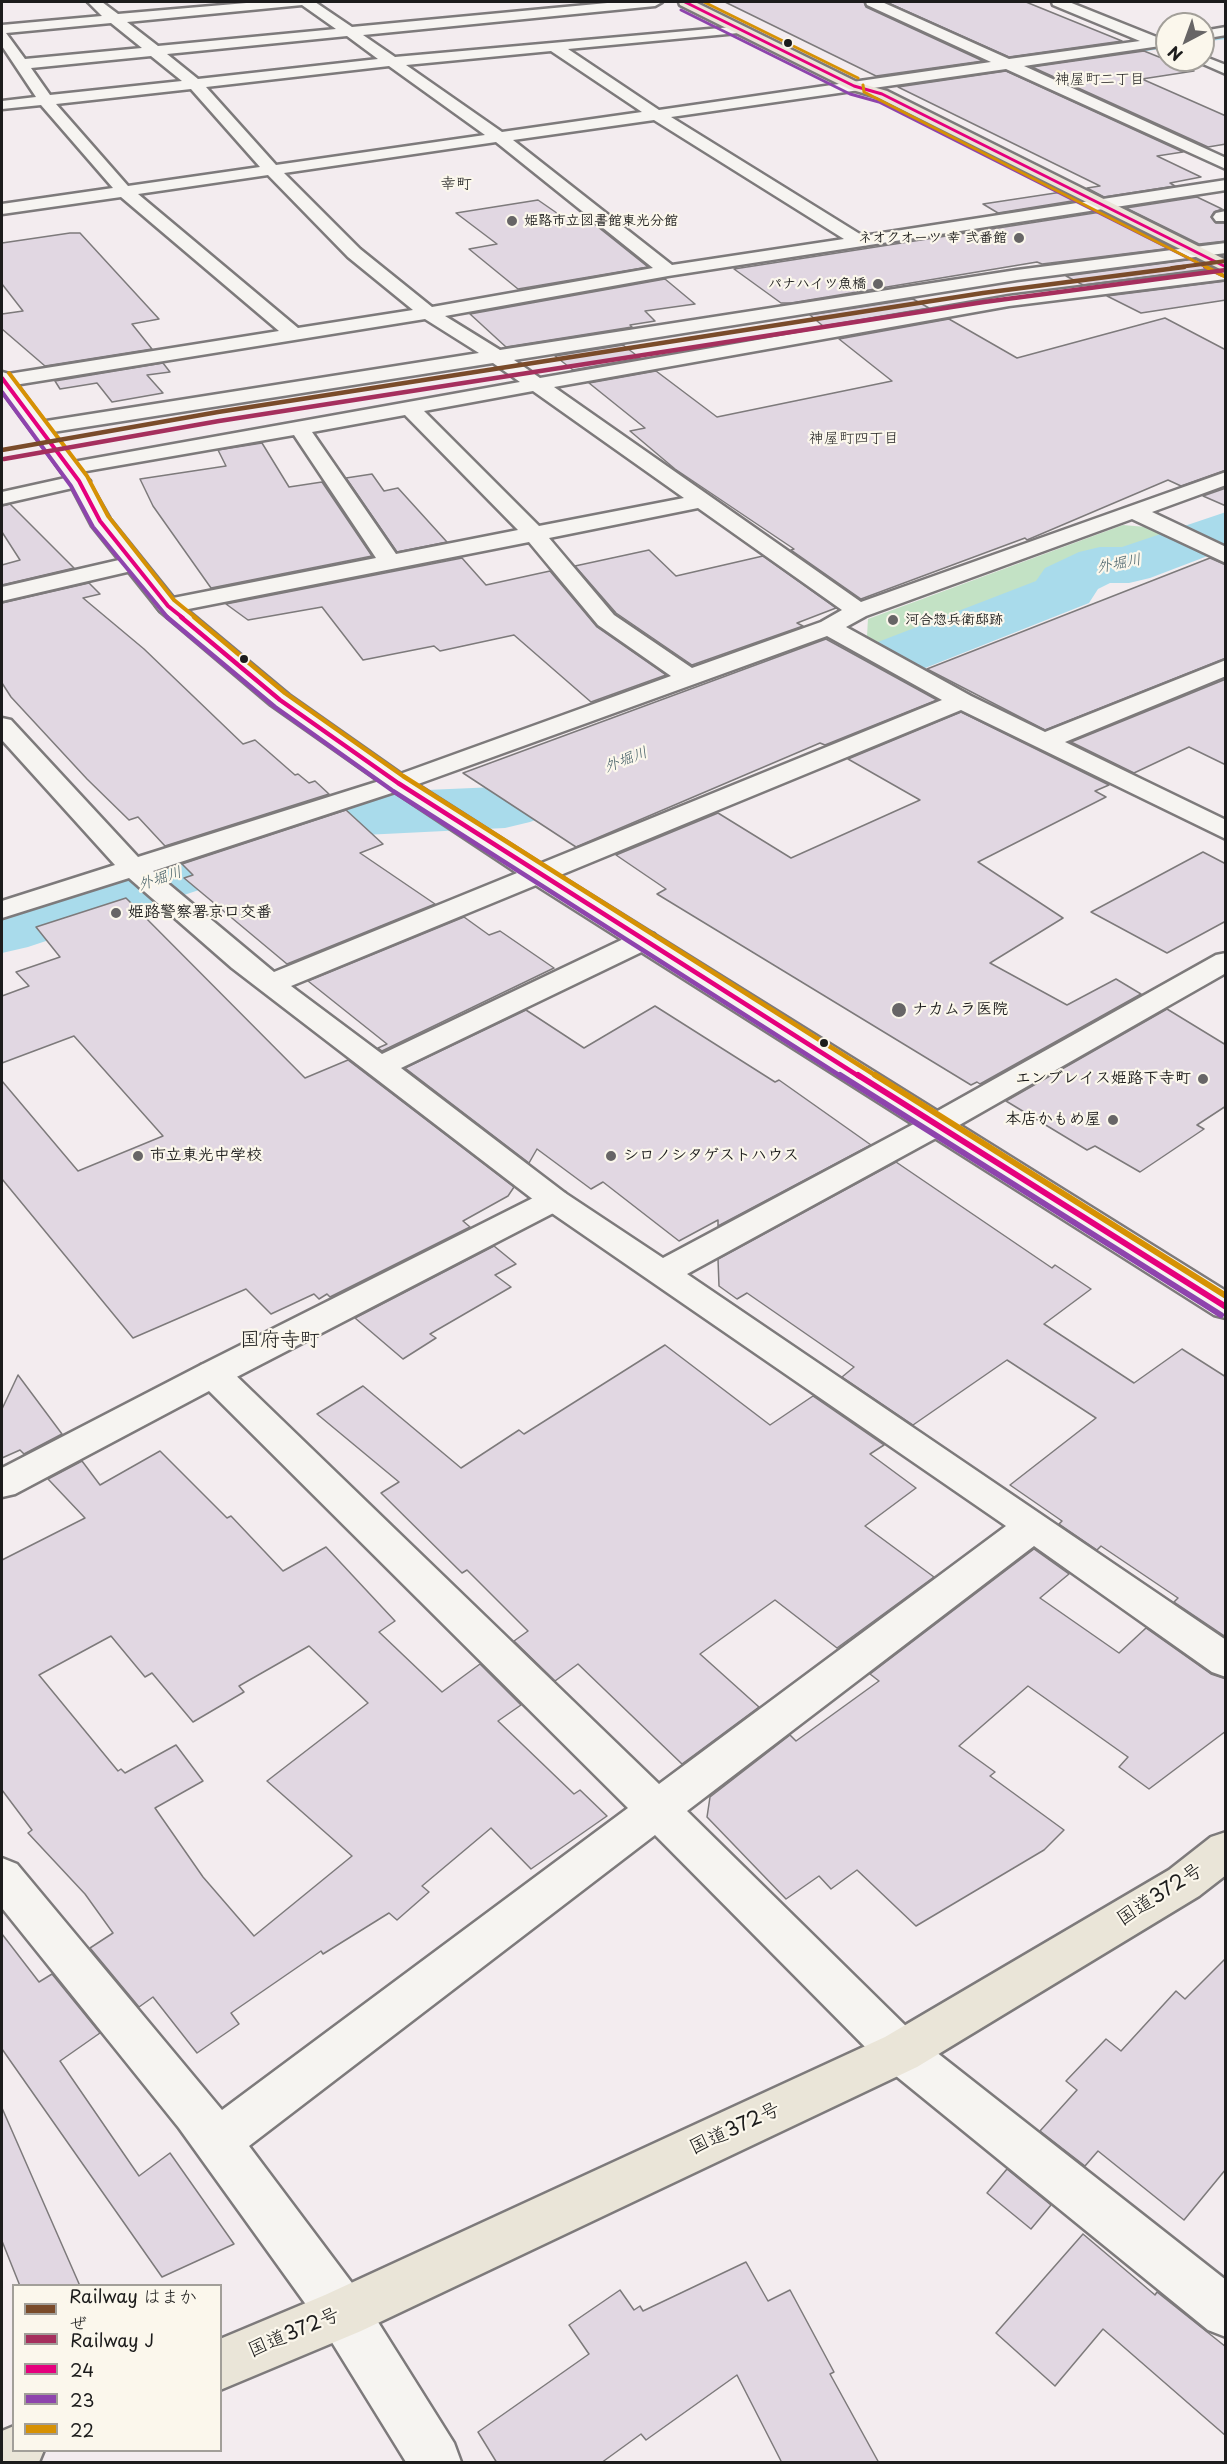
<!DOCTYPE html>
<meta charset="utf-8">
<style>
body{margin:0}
#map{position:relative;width:1227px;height:2464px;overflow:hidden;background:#f3ecef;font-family:"Playpen Sans","Klee One",sans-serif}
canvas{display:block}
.frame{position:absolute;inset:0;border:3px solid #1c1c1c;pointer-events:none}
.legend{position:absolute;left:12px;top:2284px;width:210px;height:168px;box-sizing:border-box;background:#fbf7ec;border:2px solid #a29f99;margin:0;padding:8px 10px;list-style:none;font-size:18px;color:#1c1c1c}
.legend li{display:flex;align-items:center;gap:12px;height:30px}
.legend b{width:30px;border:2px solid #a29f99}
.north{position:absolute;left:1155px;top:12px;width:60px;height:60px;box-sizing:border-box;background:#fbf7ec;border:2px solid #a29f99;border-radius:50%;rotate:221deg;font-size:16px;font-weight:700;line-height:24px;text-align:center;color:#1c1c1c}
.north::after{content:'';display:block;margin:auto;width:21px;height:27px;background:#676566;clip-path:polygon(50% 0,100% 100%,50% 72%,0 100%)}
</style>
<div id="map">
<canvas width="1227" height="2464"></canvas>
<div class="frame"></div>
<ul class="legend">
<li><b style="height:8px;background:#7a4b2a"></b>Railway はまかぜ</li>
<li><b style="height:8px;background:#a52f5d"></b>Railway J</li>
<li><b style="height:8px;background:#e5007d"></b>24</li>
<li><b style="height:8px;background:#8e44ad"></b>23</li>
<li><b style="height:8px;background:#d69104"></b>22</li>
</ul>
<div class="north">N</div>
</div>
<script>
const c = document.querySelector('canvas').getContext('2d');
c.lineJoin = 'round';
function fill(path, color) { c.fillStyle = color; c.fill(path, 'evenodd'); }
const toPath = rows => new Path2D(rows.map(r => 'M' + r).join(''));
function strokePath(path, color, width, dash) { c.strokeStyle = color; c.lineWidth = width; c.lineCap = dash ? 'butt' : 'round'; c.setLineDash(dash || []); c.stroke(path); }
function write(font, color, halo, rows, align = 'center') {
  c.font = font + ' "Playpen Sans","Klee One",sans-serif'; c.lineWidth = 4.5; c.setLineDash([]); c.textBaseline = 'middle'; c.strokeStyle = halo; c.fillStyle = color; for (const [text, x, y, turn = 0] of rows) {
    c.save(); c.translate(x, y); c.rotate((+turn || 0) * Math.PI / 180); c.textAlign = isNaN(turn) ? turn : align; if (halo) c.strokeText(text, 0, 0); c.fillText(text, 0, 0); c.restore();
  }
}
fill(toPath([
 [1123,525,1146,527,1193,548,912,661,867,636,868,619]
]), '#c3e2c5');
fill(toPath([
 [1226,35,1226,39,1203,42,1203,38,1226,35],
 [1167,44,1167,48,926,84,923,82,1167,44]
]), '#a9dbeb');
fill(toPath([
 [1226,512,1226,549,1150,578,1129,583,1110,583,1098,589,1089,603,784,724,761,730,738,724,728,710,738,696,1036,581,1045,568,1079,552,1100,547,1122,547,1226,512],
 [624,742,648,748,658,762,648,776,530,822,505,828,364,835,28,947,2,953,2,907,332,799,357,793,496,787,600,748,624,742]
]), '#a9dbeb');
const building = toPath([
 [725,2,864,2,866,7,983,61,876,76,725,2],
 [886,2,1026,2,1122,41,1009,57,886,2],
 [1144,51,1194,71,1142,79,1226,116,1226,144,1208,147,1032,67,1144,51],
 [1006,71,1183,152,1157,156,1201,177,1170,183,1175,186,1104,197,1087,188,1100,186,898,87,1006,71],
 [1062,192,1078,200,998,213,983,204,1062,192],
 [1197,197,1222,209,1214,212,1211,217,1216,223,1226,223,1226,241,1199,244,1126,208,1197,197],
 [538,200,564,218,588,219,648,267,518,289,469,249,497,244,456,213,538,200],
 [1101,212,1172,248,1042,264,1037,262,791,303,781,303,734,269,1101,212],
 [70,233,80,233,159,319,132,324,152,349,45,366,2,329,2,314,23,311,2,284,2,243,70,233],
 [1195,259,1214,268,1083,285,1066,276,1195,259],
 [665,279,695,304,645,311,655,321,630,325,632,327,506,347,470,314,665,279],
 [1226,281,1226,300,1141,313,1107,296,1226,281],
 [913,299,929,308,823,326,810,315,913,299],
 [1165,318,1226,350,1226,470,1181,486,1168,480,1027,540,1025,538,861,599,791,550,794,549,675,469,630,431,645,428,589,383,656,371,717,417,892,381,839,339,949,319,1017,358,1165,318],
 [623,345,640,358,573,370,555,356,623,345],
 [163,363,170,372,147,375,163,393,112,402,97,383,60,389,55,381,163,363],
 [262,443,289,487,322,482,372,556,211,588,153,506,140,479,226,466,218,450,262,443],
 [372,474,384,491,398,488,447,542,397,552,346,478,372,474],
 [1226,488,1226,506,1203,496,1226,488],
 [10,504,74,568,2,585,2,565,20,560,2,532,2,506,10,504],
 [649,550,676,576,763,556,836,608,797,623,803,626,692,665,616,613,575,566,649,550],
 [462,558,486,585,550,571,597,627,666,675,591,702,514,635,440,651,434,646,363,660,322,607,248,620,226,604,462,558],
 [1210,558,1226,565,1226,658,1045,730,927,669,1210,558],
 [89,583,100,594,83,598,144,649,243,744,255,740,295,775,298,774,309,783,315,781,329,794,165,846,138,817,129,820,87,779,11,697,2,683,2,603,89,583],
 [826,639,937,700,825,745,820,743,576,847,463,773,826,639],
 [1226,679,1226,765,1189,747,1134,773,1071,742,1226,679],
 [961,712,1109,785,1095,791,1106,797,978,862,1063,918,990,963,1067,1005,1116,979,1141,994,980,1084,977,1082,971,1085,657,894,666,889,616,855,718,813,791,858,920,800,848,759,961,712],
 [346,810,383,844,360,853,435,904,287,964,184,878,193,875,182,864,346,810],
 [1203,852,1226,864,1226,921,1167,953,1091,912,1203,852],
 [126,898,305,1078,348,1060,514,1187,508,1196,463,1221,470,1227,330,1297,327,1294,319,1299,314,1294,271,1314,246,1289,133,1338,2,1179,2,1081,78,1171,163,1136,74,1036,2,1063,2,996,29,986,16,972,60,957,36,927,126,898],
 [464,917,489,935,500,931,554,968,382,1051,378,1048,387,1044,308,981,464,917],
 [655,1006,775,1082,779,1080,871,1145,718,1226,718,1220,679,1241,603,1182,591,1189,537,1149,529,1163,405,1068,526,1010,584,1048,655,1006],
 [1167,1009,1226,1045,1226,1106,1197,1125,1204,1129,1140,1172,1095,1146,1087,1150,1006,1101,1167,1009],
 [896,1162,1052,1268,1055,1265,1091,1289,1044,1324,1134,1383,1182,1349,1226,1377,1226,1637,1174,1602,1178,1598,1101,1546,1097,1550,1059,1524,1062,1521,1010,1485,1096,1418,1007,1360,913,1425,842,1377,854,1367,747,1293,737,1299,719,1286,718,1259,896,1162],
 [494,1246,516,1264,495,1275,511,1287,430,1334,436,1338,403,1359,355,1318,494,1246],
 [665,1345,770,1425,813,1396,884,1445,870,1454,916,1488,865,1526,934,1577,837,1648,775,1600,700,1654,759,1707,682,1764,578,1664,555,1681,514,1641,528,1631,467,1570,462,1573,381,1493,399,1482,317,1414,363,1386,461,1468,519,1430,524,1434,665,1345],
 [18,1375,62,1434,24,1454,20,1450,2,1458,2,1409,18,1375],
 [160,1451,227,1518,231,1516,283,1571,326,1547,395,1621,379,1632,442,1692,480,1664,521,1705,498,1721,574,1794,580,1790,607,1816,531,1869,491,1828,422,1886,429,1892,397,1920,389,1913,323,1954,321,1951,231,2013,239,2024,197,2053,153,1997,139,2007,90,1948,113,1933,85,1894,28,1833,32,1830,2,1790,2,1560,85,1518,48,1479,82,1461,100,1485,160,1451],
 [111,1636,145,1677,152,1673,193,1722,244,1692,239,1686,309,1646,368,1703,267,1781,352,1856,254,1936,203,1877,155,1808,203,1781,176,1745,125,1773,121,1769,118,1771,39,1675,111,1636],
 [1034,1549,1069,1574,1040,1598,1119,1653,1146,1628,1211,1674,1226,1679,1226,1731,1149,1789,1119,1767,1128,1757,1028,1686,959,1746,995,1772,990,1776,1064,1830,1044,1850,916,1926,857,1870,831,1889,819,1876,786,1899,707,1817,710,1797,790,1735,796,1741,879,1681,870,1674,1034,1549],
 [2,1934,39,1982,52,1974,100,2033,60,2061,139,2176,170,2153,234,2244,162,2277,2,2049,2,1934],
 [1226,1958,1226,2169,1184,2220,1098,2151,1085,2166,1040,2131,1077,2090,1066,2081,1106,2039,1121,2051,1176,1991,1185,1999,1226,1958],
 [2,2108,80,2286,20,2286,2,2241,2,2108],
 [1007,2169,1051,2205,1031,2229,987,2193,1007,2169],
 [1083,2234,1155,2295,1157,2292,1226,2347,1226,2436,1103,2329,1055,2386,996,2333,1083,2234],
 [746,2262,768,2301,790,2290,834,2372,830,2374,879,2463,782,2463,737,2375,646,2440,641,2434,601,2463,497,2463,478,2432,589,2354,569,2325,620,2290,634,2310,640,2306,643,2311,746,2262]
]);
fill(building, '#e1d7e2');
strokePath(building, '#7d7a7b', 1.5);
const minor = toPath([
 [88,2,102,2,118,14,258,2,315,2,352,27,618,2,662,2,655,6,363,35,395,57,743,26,743,32,738,33,568,49,659,110,991,62,867,5,866,2,882,2,1009,59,1140,41,1053,5,1052,2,1069,2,1159,38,1167,37,1167,45,1024,66,1226,158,1226,169,1006,69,671,117,863,236,1226,180,1226,190,668,276,445,316,500,350,1017,270,1226,243,1226,253,1017,280,514,360,540,378,1009,296,1226,269,1226,279,1009,306,554,387,861,602,1226,472,1226,485,1152,512,1226,547,1226,563,1132,519,866,616,846,627,971,696,1045,732,1226,660,1226,676,1065,742,1226,820,1226,839,961,710,291,986,382,1054,634,934,644,931,654,934,658,940,654,946,401,1068,565,1193,663,1258,925,1118,1216,955,1226,953,1226,973,947,1132,687,1274,1226,1640,1226,1677,1212,1672,1034,1546,687,1811,917,2037,1226,2280,1226,2337,1208,2330,885,2067,655,1835,249,2146,361,2295,454,2443,461,2462,406,2462,325,2331,179,2128,2,1908,2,1858,17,1864,222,2110,628,1808,209,1391,15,1494,2,1497,2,1468,201,1365,213,1362,225,1365,659,1784,1006,1526,543,1207,232,968,129,878,2,918,2,901,115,865,2,740,2,718,11,720,138,857,389,778,671,676,598,625,529,542,168,613,160,611,156,606,160,601,168,599,376,558,294,435,69,474,62,472,59,468,62,464,520,382,493,363,40,434,33,432,30,428,33,424,40,422,479,353,425,319,2,387,2,375,279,331,121,197,2,214,2,204,113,188,41,105,2,109,2,101,36,97,2,46,2,25,102,16,88,2],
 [302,5,336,29,158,46,127,22,302,5],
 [111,23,142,48,25,59,6,33,111,23],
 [347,36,378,59,198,79,167,54,347,36],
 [551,51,642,112,502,132,406,65,551,51],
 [151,56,182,81,50,95,31,68,151,56],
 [389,66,485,135,276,165,206,87,389,66],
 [191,89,260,167,128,186,56,104,191,89],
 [654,120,844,239,672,265,513,140,654,120],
 [496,142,653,268,432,307,360,249,284,173,496,142],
 [268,175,348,257,413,310,298,328,138,194,268,175],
 [533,391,684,498,539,526,424,411,533,391],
 [405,415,518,530,396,554,312,432,405,415],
 [698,508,842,610,821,622,692,668,614,615,549,538,698,508],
 [827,636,942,700,274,972,153,871,407,788,827,636],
 [1226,27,1226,35,1203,39,1203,31,1226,27],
 [1203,56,1226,65,1226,74,1194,60,1203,60,1203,56],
 [1226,211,1226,221,1216,221,1213,217,1216,213,1226,211],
 [79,475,86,477,90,481,86,485,2,504,2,492,79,475],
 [132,557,140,559,143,564,140,569,2,601,2,587,132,557]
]);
const tertiary = toPath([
 [2,372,9,374,86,477,110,519,176,601,289,695,407,778,546,867,1226,1291,1226,1318,1214,1315,526,879,389,788,271,705,160,611,92,526,69,482,2,391,2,372],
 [554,1190,565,1193,570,1200,565,1207,225,1383,213,1386,201,1383,195,1374,201,1365,543,1193,554,1190]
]);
const trunk = toPath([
 [679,2,695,2,859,83,887,91,1226,260,1226,272,877,97,849,89,680,5,679,2],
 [1226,1832,1226,1875,1199,1896,917,2067,361,2331,220,2390,220,2339,325,2295,885,2037,1169,1870,1211,1837,1226,1832],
 [14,2426,14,2450,44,2450,39,2462,2,2462,2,2431,14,2426]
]);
strokePath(minor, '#7d7a7b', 5);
strokePath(tertiary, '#7d7a7b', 5);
strokePath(trunk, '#7d7a7b', 5);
fill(minor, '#f6f4f1');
fill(tertiary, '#f6f4f1');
fill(trunk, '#eae5d8');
strokePath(toPath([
 [685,2,854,86,882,94,1226,267]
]), '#e5007d', 3);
strokePath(toPath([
 [2,378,79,481,100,521,168,606,183,618]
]), '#e5007d', 4);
strokePath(toPath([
 [181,617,280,700,398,783,860,1077]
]), '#e5007d', 4.5);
strokePath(toPath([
 [858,1075,1226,1307]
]), '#e5007d', 6);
strokePath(toPath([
 [681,10,850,94,879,102,1208,268]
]), '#8e44ad', 3);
strokePath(toPath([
 [1205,267,1222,275],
 [2,392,71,486,93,527,168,618]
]), '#8e44ad', 4);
strokePath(toPath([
 [167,617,275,707,393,791,842,1077]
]), '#8e44ad', 4.5);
strokePath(toPath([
 [840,1075,1221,1315]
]), '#8e44ad', 6);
strokePath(toPath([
 [704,2,858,78],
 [863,85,864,92,1208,268]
]), '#d69104', 3);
strokePath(toPath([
 [1206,267,1226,277],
 [9,373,87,476,108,516,174,600,196,618]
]), '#d69104', 4);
strokePath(toPath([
 [194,617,285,693,403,776,878,1077]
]), '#d69104', 4.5);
strokePath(toPath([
 [875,1075,1226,1296]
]), '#d69104', 6);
strokePath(toPath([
 [1172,268,1226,261]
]), '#7a4b2a', 4);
strokePath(toPath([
 [2,450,218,412,983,293,1184,267]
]), '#7a4b2a', 4.5);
strokePath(toPath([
 [4,459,219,421,984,302,1226,270]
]), '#a52f5d', 4.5);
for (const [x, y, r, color] of [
 [788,43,5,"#1c1c1c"],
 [512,221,6,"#676566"],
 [1019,238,6,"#676566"],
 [878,284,6,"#676566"],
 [893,620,6,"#676566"],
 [244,659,5,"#1c1c1c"],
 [116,913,6,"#676566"],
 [899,1010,8,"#676566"],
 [824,1043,5,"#1c1c1c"],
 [1203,1079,6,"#676566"],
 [1113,1120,6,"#676566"],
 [138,1156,6,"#676566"],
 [611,1156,6,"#676566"]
]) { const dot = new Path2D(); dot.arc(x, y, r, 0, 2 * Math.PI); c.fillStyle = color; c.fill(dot); strokePath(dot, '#fbf7ec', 2); }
write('bold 14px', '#1c1c1c', '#fbf7ec', [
 ["姫路市立図書館東光分館",524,221],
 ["ネオクオーツ 幸 弐番館",1007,238,"right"],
 ["パナハイツ魚橋",866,284,"right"],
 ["河合惣兵衛邸跡",905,620]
], 'left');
write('15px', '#1c1c1c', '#fbf7ec', [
 ["神屋町二丁目",1100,80],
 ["神屋町四丁目",854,439]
]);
write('italic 15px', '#425c64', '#fbf7ec', [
 ["外堀川",1119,564,-11],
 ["外堀川",626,760,-21],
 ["外堀川",160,879,-18]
]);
write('16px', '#1c1c1c', '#fbf7ec', [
 ["幸町",456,185]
]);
write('bold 16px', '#1c1c1c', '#fbf7ec', [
 ["姫路警察署京口交番",128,913],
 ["ナカムラ医院",912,1010],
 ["エンブレイス姫路下寺町",1191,1079,"right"],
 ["本店かもめ屋",1101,1120,"right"],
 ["市立東光中学校",150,1156],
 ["シロノシタゲストハウス",623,1156]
], 'left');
write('20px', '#1c1c1c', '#fbf7ec', [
 ["国府寺町",280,1340]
]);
write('20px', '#1c1c1c', '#fbf7ec', [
 ["国道372号",1160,1895,-33],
 ["国道372号",735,2129,-25],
 ["国道372号",294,2333,-23]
]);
</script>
